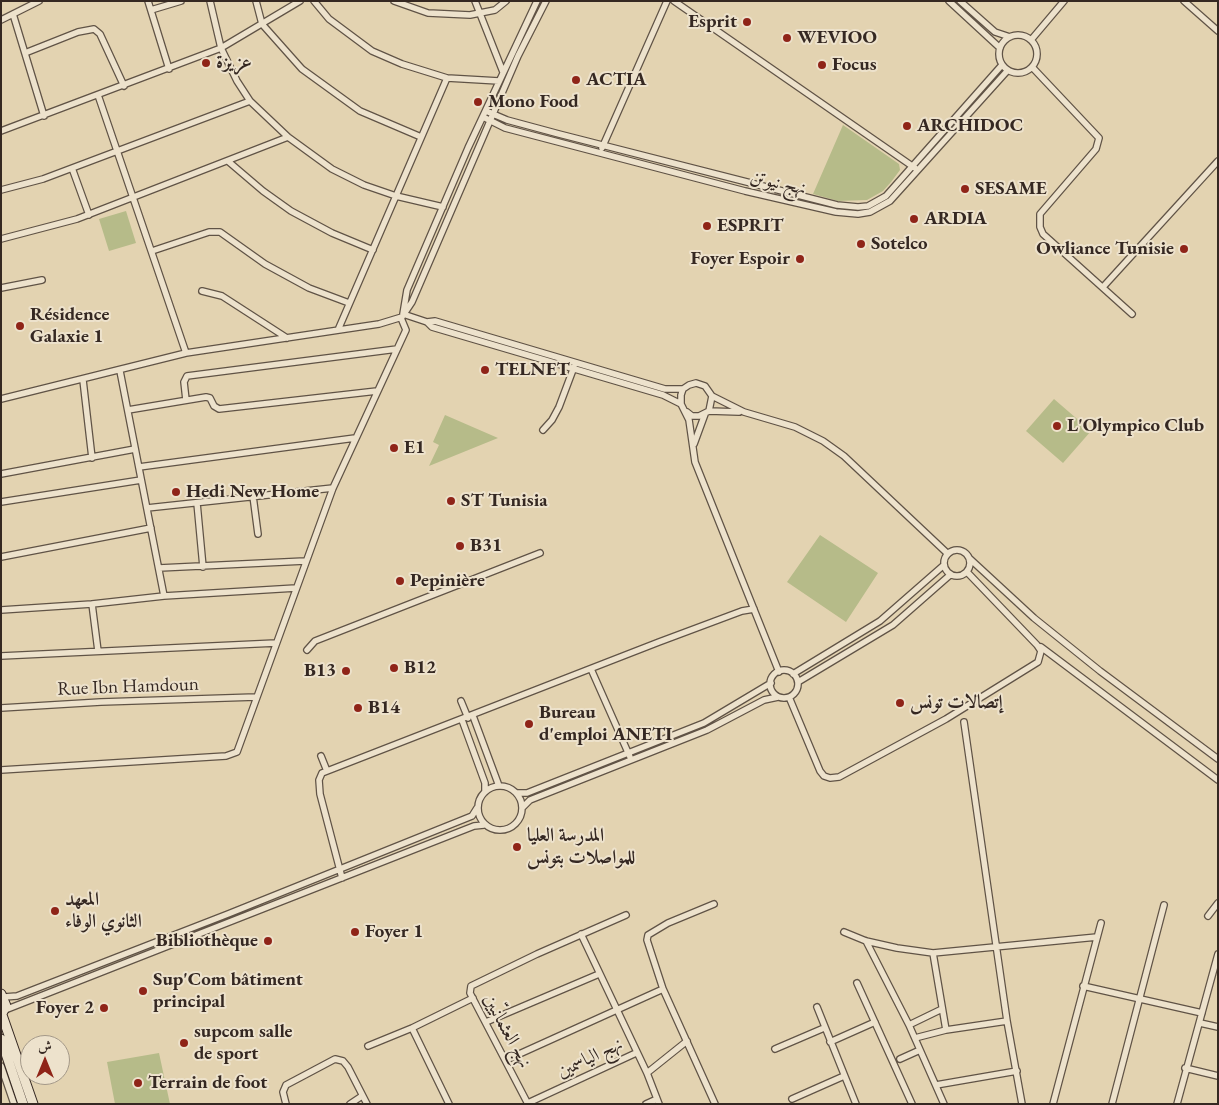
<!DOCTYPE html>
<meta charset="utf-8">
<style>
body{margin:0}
#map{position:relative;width:1219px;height:1105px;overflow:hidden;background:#e3d3b1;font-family:"EB Garamond",Amiri,serif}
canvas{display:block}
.frame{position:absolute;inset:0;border:2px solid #352822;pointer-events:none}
.north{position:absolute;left:20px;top:1035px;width:50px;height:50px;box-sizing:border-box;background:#ede2cc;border:1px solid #a39888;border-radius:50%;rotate:0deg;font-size:14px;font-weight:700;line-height:20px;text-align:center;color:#352822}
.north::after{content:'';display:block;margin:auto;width:18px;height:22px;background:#8f2418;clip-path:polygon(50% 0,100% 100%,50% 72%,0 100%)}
</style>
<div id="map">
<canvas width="1219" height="1105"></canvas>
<div class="frame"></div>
<div class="north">ش</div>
</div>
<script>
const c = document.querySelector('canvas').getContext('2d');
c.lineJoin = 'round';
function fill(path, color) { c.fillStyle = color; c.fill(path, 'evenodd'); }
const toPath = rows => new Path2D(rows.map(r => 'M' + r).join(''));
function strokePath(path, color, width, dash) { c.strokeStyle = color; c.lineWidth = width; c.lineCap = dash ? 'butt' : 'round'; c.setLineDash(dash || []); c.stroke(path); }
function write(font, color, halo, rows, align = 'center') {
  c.font = font + ' "EB Garamond",Amiri,serif'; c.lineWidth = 4; c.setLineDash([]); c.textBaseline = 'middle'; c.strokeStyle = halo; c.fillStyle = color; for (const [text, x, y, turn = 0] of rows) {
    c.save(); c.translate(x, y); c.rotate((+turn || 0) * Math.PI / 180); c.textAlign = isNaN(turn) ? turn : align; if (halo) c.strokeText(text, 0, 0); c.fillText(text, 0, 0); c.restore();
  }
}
fill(toPath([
 [843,125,899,164,900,170,891,182,883,191,867,200,838,201,813,194],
 [126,211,136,243,109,251,99,219],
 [1054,399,1091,431,1063,463,1026,431],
 [445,415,498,438,429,466,439,445,433,442],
 [820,535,878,573,846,622,787,582],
 [159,1053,170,1104,115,1104,107,1062]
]), '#b6bb89');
const street = toPath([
 [148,1,169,69],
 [210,1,221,48,237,81,250,101,288,137,332,169,364,185,396,196,443,207],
 [256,1,262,24,302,69,360,111,421,137],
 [314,1,329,19,372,51,402,64,447,78,499,81],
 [394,1,428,13,470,15,495,10,506,1],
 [475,1,503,72],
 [674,1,915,168],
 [949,1,1000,48],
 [960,1,995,32,1010,37],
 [1184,1,1218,31],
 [151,10,181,1],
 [13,14,44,116],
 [1,20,39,1],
 '999 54a19 19 0 1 1 38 0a19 19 0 1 1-38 0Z',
 [1031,40,1064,1],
 [25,53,78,32,94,29,100,34,124,86],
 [1032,67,1099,138,1096,149,1040,214,1040,227,1043,234,1132,314],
 [98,95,186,353],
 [486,111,507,120,559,134,837,205,858,207,868,206,886,196,1002,65],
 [483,117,505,128,745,191,836,212,858,214,870,212,890,201,1008,70],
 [1,131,221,48,300,1],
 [602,148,667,1],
 [229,162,263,191,291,211,332,233,373,250],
 [72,168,89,215],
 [1,190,43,179,250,101],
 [1,239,77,219,288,137],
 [152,251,209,232,220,232,265,264,309,288,349,303],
 [1103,287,1218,161],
 [1,288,42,280],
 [202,291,222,296,287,338],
 [403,314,407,290,468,148,537,1],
 [403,314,427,322,432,327,663,395,681,404],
 [427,322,435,321,665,389,683,389],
 [338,330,447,78],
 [120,371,164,596],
 [83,380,92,458],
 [712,396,744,412,795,427,823,441,844,456,948,554],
 [1,399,186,353,379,324,402,317,412,302,518,56,546,1],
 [186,400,184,382,187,376,397,349],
 [128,410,206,397,210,398,214,406,219,409,377,391],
 [709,411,739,412],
 [687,412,692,416,699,416,709,411,712,396,705,386,696,383,689,385,683,389,681,395,681,404,689,420,695,462,779,672],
 [543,430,552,420,559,407,574,367],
 [694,444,705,414],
 [139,467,355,438],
 [1,474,135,449],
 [253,496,258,534],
 [1,502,141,480],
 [197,503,203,567],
 [147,508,333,488],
 '944 563a13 13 0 1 1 26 0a13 13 0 1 1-26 0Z',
 [1,557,151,528],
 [969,558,1034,618,1100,671,1218,759],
 [159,568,305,561],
 [92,604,98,651],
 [1,610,92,604,164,596,296,588],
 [1041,647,1218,780],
 [307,650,315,641,540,553],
 [1,656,276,643],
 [591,669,630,757],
 '770 684a14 14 0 1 1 28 0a14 14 0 1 1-28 0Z',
 [793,674,880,621,944,565],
 [798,682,893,625,950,575],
 [789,697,820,771,824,776,830,778,839,777,946,719,1038,662,1041,651,1037,645,967,572],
 [461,701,468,718],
 [1,708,101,702,256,697],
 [473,716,499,786],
 [462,720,485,783,485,792],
 [964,722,1007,1021,1022,1104],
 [321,756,327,771],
 [1,770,226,756,237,752,333,488,406,330,401,318],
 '478 808a22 22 0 1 1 44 0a22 22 0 1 1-44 0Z',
 [517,793,527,793,704,723,771,683],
 [523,807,530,800,707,730,764,700,778,697],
 [342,878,320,794,319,780,322,773,659,642,742,611,754,609],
 [1208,916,1218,903],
 [844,932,866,941,897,948,933,953,1097,937],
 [581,934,647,1073,659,1104],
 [866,941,909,1025,944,1104],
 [933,953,946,1030],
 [857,983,912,1104],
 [1083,986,1202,1013],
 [663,989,647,940,648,935,668,923,714,904],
 [4,997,17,996,228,914,472,816,477,808],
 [817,1007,856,1104],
 [5,1010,474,826,484,825],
 [486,1022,599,974],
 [1200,1023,1218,1027],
 [909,1025,942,1009],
 [412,1028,449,1104],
 [915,1038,946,1030,1007,1021],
 [830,1042,875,1022],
 [368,1046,412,1028,473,998],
 [775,1049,824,1028],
 [900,1059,920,1050],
 [506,1060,663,989,715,1104],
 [1,1066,14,1104],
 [1185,1068,1218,1076],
 [647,1073,687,1041],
 [936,1085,1017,1071],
 [792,1099,844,1076],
 [528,1103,636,1053],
 [286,1104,283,1092,286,1085,335,1059,343,1061,348,1067,367,1104],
 [350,1104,362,1096],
 [528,1104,470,993,471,986,537,954,626,915],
 [646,1104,657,1099],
 [1053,1104,1101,923],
 [1112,1104,1164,905],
 [1177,1104,1218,954]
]);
const secondary = toPath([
 [1,994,6,1006,1,1015],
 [2,1015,33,1104],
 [1,1039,23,1104]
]);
strokePath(street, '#605346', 8);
strokePath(secondary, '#352822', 11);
strokePath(street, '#ede2cc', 5.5);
strokePath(secondary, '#ede2cc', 9);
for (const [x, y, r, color] of [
 [747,22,5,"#8f2418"],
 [787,38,5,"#8f2418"],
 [206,63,5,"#8f2418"],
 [822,65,5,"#8f2418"],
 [576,80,5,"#8f2418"],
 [478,102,5,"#8f2418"],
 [907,126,5,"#8f2418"],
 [965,189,5,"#8f2418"],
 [914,219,5,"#8f2418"],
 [707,226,5,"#8f2418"],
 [861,244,5,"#8f2418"],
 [1184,249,5,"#8f2418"],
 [800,259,5,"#8f2418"],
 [20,326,5,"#8f2418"],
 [485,370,5,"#8f2418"],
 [1057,426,5,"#8f2418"],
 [394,448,5,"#8f2418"],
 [176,492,5,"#8f2418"],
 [451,501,5,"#8f2418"],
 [460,546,5,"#8f2418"],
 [400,581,5,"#8f2418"],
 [394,668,5,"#8f2418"],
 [346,671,5,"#8f2418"],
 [900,703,5,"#8f2418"],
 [358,708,5,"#8f2418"],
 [529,724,5,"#8f2418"],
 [517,847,5,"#8f2418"],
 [55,911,5,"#8f2418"],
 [355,932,5,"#8f2418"],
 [268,941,5,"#8f2418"],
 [143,991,5,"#8f2418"],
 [104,1008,5,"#8f2418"],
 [184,1043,5,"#8f2418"],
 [138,1083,5,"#8f2418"]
]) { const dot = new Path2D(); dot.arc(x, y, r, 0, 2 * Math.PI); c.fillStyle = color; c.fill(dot); strokePath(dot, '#ede2cc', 2); }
write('bold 19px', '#352822', '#ede2cc', [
 ["Esprit",737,22,"right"],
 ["WEVIOO",797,38],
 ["عزيزة",216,63],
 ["Focus",832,65],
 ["ACTIA",586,80],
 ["Mono Food",488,102],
 ["ARCHIDOC",917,126],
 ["SESAME",975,189],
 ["ARDIA",924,219],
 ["ESPRIT",717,226],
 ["Sotelco",871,244],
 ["Owliance Tunisie",1174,249,"right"],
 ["Foyer Espoir",790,259,"right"],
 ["Résidence",30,315],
 ["Galaxie 1",30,337],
 ["TELNET",495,370],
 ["L'Olympico Club",1067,426],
 ["E1",404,448],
 ["Hedi New Home",186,492],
 ["ST Tunisia",461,501],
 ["B31",470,546],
 ["Pepinière",410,581],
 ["B12",404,668],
 ["B13",336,671,"right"],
 ["إتصالات تونس",910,703],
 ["B14",368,708],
 ["Bureau",539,713],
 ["d'emploi ANETI",539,735],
 ["المدرسة العليا",527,836],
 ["للمواصلات بتونس",527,858],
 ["المعهد",65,900],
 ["الثانوي الوفاء",65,922],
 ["Foyer 1",365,932],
 ["Bibliothèque",258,941,"right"],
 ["Sup'Com bâtiment",153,980],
 ["principal",153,1002],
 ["Foyer 2",94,1008,"right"],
 ["supcom salle",194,1032],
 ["de sport",194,1054],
 ["Terrain de foot",148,1083]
], 'left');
write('19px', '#352822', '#ede2cc', [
 ["نهج نيوتن",778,183,13],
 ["Rue Ibn Hamdoun",128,687,-2],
 ["نهج العثمانيّين",507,1031,62],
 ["نهج الياسمين",590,1058,-25]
]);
</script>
